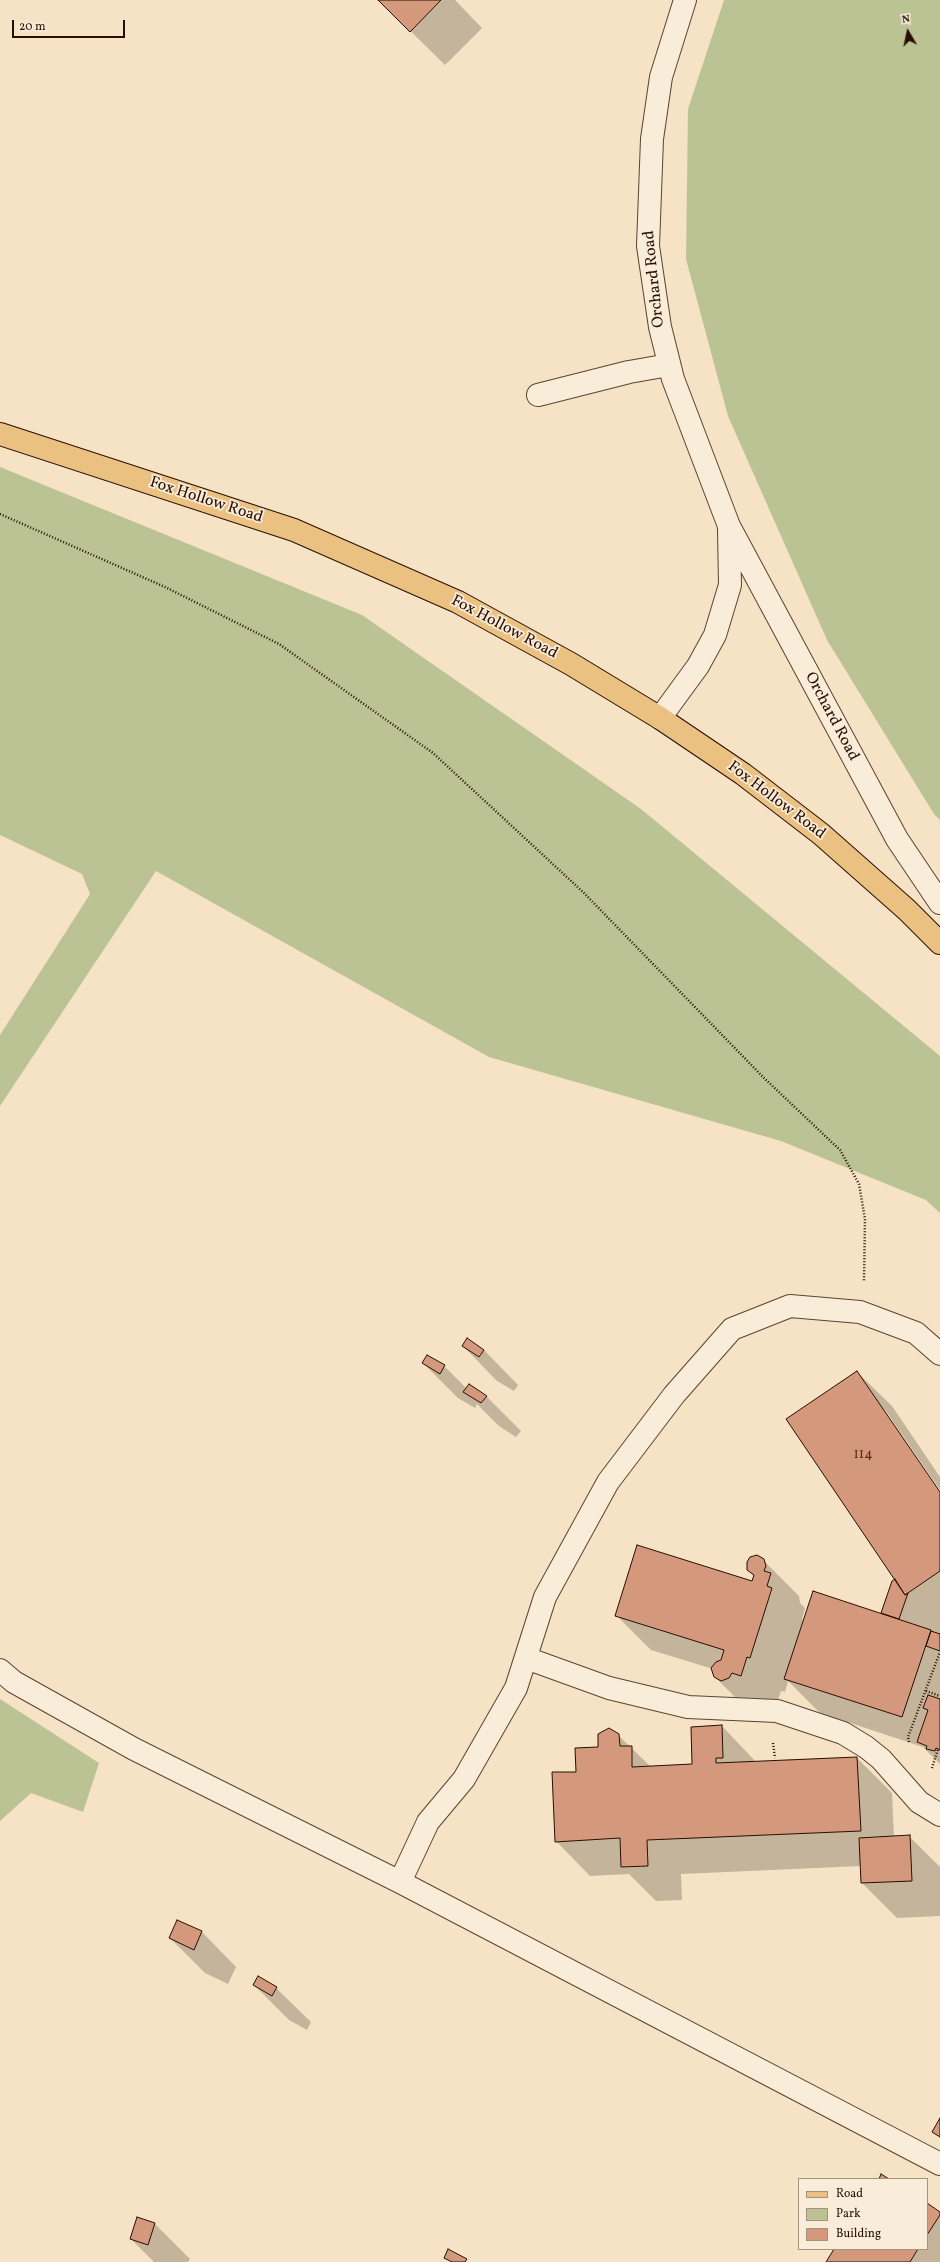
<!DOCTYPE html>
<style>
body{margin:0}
#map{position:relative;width:940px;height:2262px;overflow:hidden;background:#f6e2c4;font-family:Vollkorn,serif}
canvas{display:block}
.legend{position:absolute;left:798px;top:2178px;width:130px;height:72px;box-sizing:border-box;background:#f9ecd9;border:1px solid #a59382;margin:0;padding:5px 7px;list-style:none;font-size:12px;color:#280e00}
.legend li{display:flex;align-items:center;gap:8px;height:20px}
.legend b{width:20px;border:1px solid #a59382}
.north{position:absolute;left:888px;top:12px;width:40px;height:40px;-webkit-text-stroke:3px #f9ecd9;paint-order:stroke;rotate:351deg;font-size:11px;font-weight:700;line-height:16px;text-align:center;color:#280e00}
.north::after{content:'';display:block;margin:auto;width:14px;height:18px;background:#280e00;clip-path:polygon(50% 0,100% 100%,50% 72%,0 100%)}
.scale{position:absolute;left:12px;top:20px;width:113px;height:18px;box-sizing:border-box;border:2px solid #280e00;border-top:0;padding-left:5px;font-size:12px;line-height:14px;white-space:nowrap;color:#280e00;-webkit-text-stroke:3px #f9ecd9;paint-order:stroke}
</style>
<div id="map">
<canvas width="940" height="2262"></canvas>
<ul class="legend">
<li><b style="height:5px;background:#ebc182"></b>Road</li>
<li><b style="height:11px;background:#bbc395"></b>Park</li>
<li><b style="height:11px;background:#d4997c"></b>Building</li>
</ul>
<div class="north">N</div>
<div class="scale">20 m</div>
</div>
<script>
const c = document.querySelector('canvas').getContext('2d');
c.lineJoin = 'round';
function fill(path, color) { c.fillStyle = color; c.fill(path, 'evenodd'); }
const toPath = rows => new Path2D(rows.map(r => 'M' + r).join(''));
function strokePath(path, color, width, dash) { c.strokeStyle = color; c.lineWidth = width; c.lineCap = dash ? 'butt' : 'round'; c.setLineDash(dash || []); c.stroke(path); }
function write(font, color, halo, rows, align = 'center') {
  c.font = font + ' Vollkorn,serif'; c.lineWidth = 3.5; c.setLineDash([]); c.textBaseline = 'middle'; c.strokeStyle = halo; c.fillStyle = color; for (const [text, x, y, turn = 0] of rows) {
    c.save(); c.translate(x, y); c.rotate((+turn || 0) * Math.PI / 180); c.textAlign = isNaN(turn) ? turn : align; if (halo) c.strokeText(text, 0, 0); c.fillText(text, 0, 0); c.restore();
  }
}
fill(toPath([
 [724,0,940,0,940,820,934,814,827,640,728,416,686,259,688,109],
 [0,467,362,615,641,809,940,1056,940,1213,926,1200,781,1141,489,1057,156,871,0,1106,0,1035,90,894,82,874,0,835],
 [0,1699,99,1763,83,1812,31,1793,0,1821]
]), '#bbc395');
fill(toPath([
 [379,0,455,0,482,28,445,65],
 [463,1346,484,1350,518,1385,514,1391,497,1381],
 [423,1363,444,1366,467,1389,486,1396,521,1431,516,1437,499,1426,477,1404,475,1408,458,1398],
 [857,1372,892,1406,940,1477,940,1490,885,1410,883,1410,940,1494,940,1764,923,1747,820,1713,788,1681,785,1692,781,1691,775,1710,750,1712,715,1677,713,1669,651,1650,616,1615,753,1582,754,1576,748,1570,764,1561,799,1596,800,1603,805,1608,802,1619,804,1622,882,1615,893,1582,896,1580],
 [722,1726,756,1762,857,1758,892,1793,894,1837,909,1836,940,1867,940,1916,897,1918,862,1883,861,1866,681,1874,682,1900,656,1901,629,1874,590,1876,556,1841,577,1773,599,1748,598,1740,603,1731,613,1730,651,1767,693,1765],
 [178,1921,202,1932,236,1967,228,1984,205,1973,170,1938],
 [254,1985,276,1988,311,2022,307,2030,289,2020],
 [927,2205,940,2213,940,2262,827,2262,835,2249,927,2249],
 [138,2219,155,2224,190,2259,188,2262,154,2262,131,2239]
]), '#0003');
const building = toPath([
 [378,0,441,0,410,32,378,0],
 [467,1338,484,1350,479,1357,462,1346,467,1338],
 [427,1355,445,1365,440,1374,422,1363,427,1355],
 [857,1371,940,1492,940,1571,905,1595,786,1419,857,1371],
 [469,1384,487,1396,481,1403,463,1392,469,1384],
 [637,1545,752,1581,754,1575,747,1570,747,1562,750,1557,757,1555,764,1559,766,1566,764,1571,771,1573,767,1586,772,1588,750,1658,747,1657,741,1676,732,1673,729,1678,721,1681,714,1677,711,1668,716,1662,721,1660,724,1650,615,1616,637,1545],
 [895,1579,905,1595,908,1593,899,1619,881,1613,892,1581,895,1579],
 [813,1591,931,1630,902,1717,784,1679,813,1591],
 [931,1631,940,1634,940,1651,926,1646,931,1631],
 [928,1695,940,1699,940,1750,936,1748,935,1751,926,1749,927,1746,917,1742,928,1710,923,1708,928,1695],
 [722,1725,723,1758,716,1758,716,1763,857,1757,861,1831,647,1840,648,1866,621,1867,620,1838,555,1842,552,1772,576,1772,575,1748,598,1747,598,1734,609,1728,619,1734,620,1746,632,1746,632,1767,692,1764,691,1727,722,1725],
 [910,1835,912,1881,861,1883,859,1838,910,1835],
 [177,1920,202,1931,194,1950,169,1938,177,1920],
 [258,1976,277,1987,272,1996,253,1985,258,1976],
 [940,2118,940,2137,932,2132,940,2118],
 [881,2174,889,2179,879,2179,881,2174],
 [927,2203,940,2212,940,2215,927,2235,927,2203],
 [137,2217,155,2223,148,2245,130,2239,137,2217],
 [448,2249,467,2259,465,2262,452,2262,444,2258,448,2249],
 [834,2249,918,2249,910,2262,826,2262,834,2249]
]);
fill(building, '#d4997c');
strokePath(building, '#280e00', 1);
const minor = toPath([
 [685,0,661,77,652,139,648,246,660,327,673,379,729,526,897,839,940,903],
 [538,395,629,372,669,365],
 [660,718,698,666,715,635,730,585,729,530],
 [526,1658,609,1688,688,1707,777,1711,843,1733,866,1747,881,1759,919,1802,940,1815],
 [0,1670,14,1682,134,1749,400,1882,940,2164],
 [400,1882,428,1822,464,1779,516,1688,545,1597,608,1482,674,1395,732,1329,790,1306,860,1312,916,1333,940,1354]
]);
const major = toPath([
 [0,434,294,530,458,602,571,664,660,718,743,774,821,834,907,910,940,943]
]);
strokePath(minor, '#5c4331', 24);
strokePath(major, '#280e00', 24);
strokePath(toPath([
 [0,514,165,587,279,644,433,753,583,892,763,1077,840,1150,859,1184,865,1219,864,1281],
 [926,1691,940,1696],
 [909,1742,908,1737,940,1652],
 [773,1743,775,1758],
 [932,1768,938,1749]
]), '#280e00', 2.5, [1, 2]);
strokePath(minor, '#f9ecd9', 22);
strokePath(major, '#ebc182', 22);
write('14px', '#53311f', null, [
 ["114",863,1455]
]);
write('16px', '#280e00', '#f9ecd9', [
 ["Orchard Road",655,279,-96],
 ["Fox Hollow Road",206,501,18],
 ["Fox Hollow Road",504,628,28],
 ["Orchard Road",831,717,62],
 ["Fox Hollow Road",776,801,37]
]);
</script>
